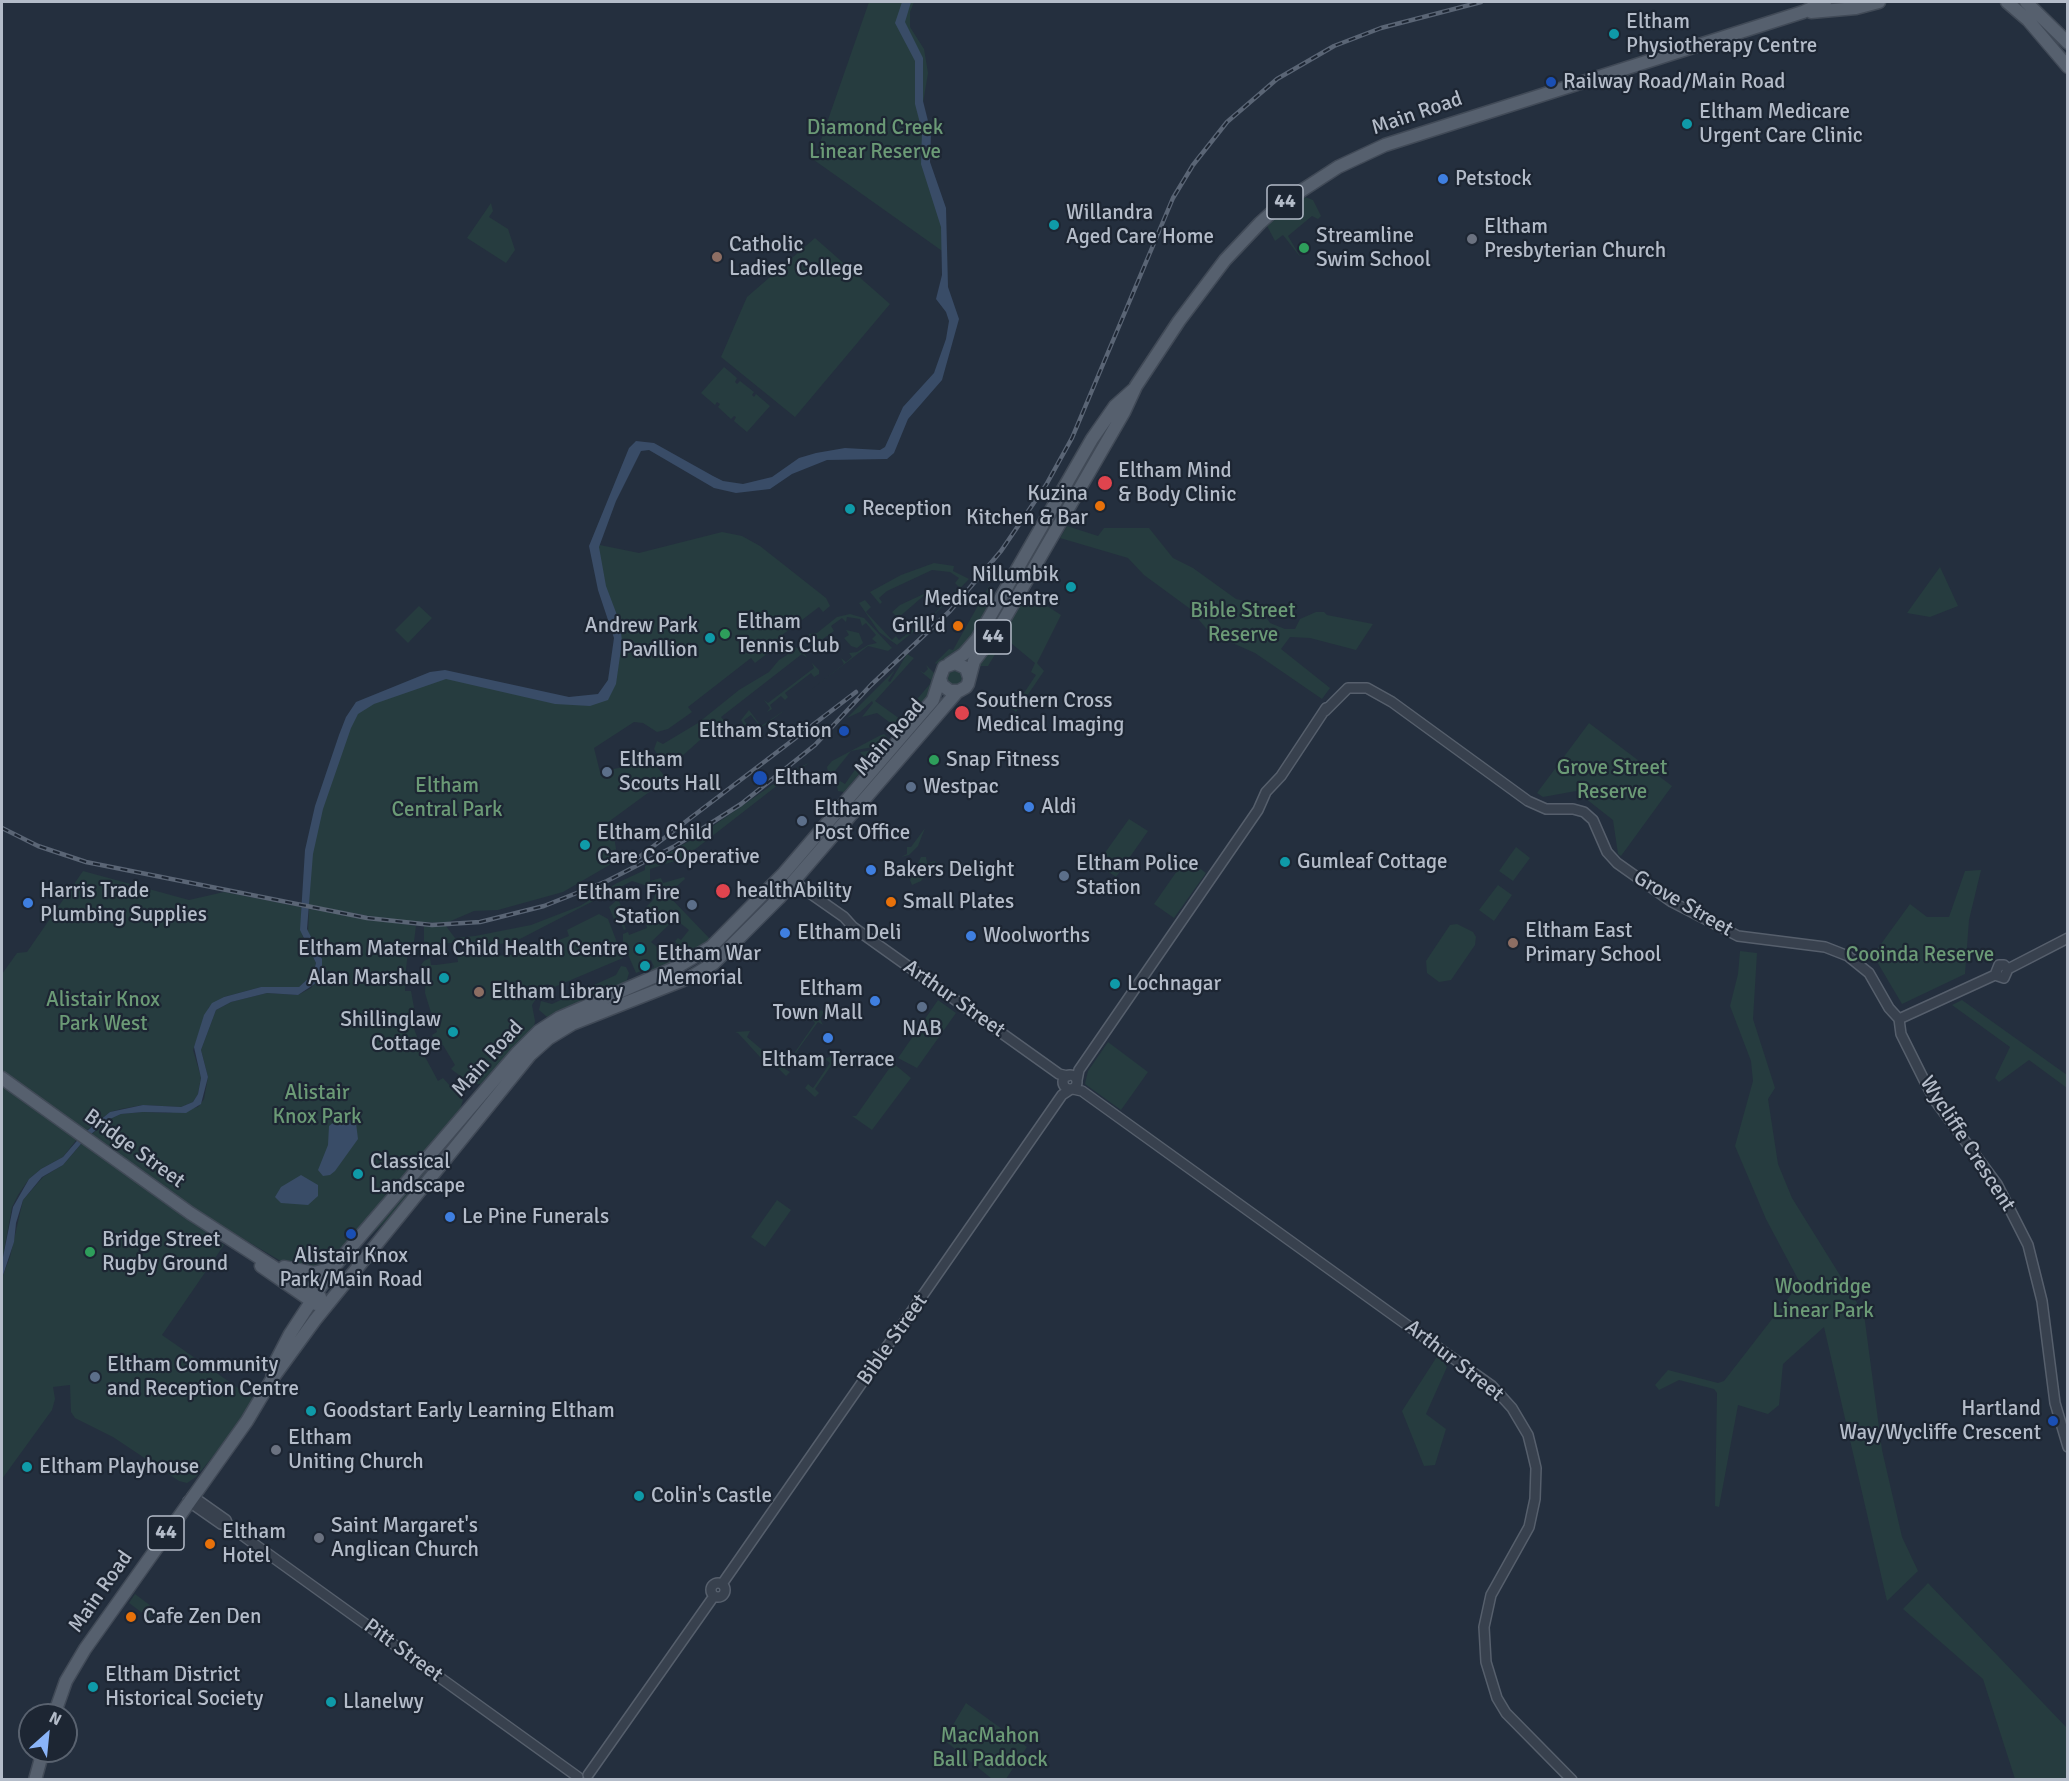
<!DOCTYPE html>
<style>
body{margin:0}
#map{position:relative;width:2069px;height:1781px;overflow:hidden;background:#242f3e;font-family:Signika,sans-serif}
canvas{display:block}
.frame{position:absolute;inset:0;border:3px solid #b4bcc9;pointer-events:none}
.north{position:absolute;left:18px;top:1703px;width:60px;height:60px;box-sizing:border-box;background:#1d2633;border:2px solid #59626f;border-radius:50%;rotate:27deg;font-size:16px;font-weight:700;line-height:24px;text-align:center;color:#b4bcc9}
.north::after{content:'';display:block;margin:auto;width:21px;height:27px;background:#8ab4f8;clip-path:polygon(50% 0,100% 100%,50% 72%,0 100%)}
</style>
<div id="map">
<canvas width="2069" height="1781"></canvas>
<div class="frame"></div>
<div class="north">N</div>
</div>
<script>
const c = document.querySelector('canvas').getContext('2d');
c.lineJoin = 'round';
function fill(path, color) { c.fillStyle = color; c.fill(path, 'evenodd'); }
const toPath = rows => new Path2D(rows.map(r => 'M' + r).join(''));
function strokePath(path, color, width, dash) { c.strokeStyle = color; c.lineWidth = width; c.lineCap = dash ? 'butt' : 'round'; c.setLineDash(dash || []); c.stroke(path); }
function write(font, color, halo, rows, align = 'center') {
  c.font = font + ' Signika,sans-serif'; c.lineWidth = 4.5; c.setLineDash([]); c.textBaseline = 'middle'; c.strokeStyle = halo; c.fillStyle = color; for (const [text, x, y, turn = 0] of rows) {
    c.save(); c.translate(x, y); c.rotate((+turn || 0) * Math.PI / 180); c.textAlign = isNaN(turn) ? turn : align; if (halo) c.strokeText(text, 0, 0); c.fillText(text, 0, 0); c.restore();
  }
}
fill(toPath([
 [869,2,914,2,910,12,910,27,924,49,928,73,922,109,925,158,938,190,945,253,814,160],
 [1305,197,1313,200,1321,216,1318,219,1312,216,1288,236,1301,258,1283,235,1275,241,1266,224],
 [491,203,493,211,489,217,508,229,515,250,506,263,467,238],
 [815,238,890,304,795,417,721,357,747,297],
 [724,367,737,378,735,382,737,384,740,381,754,392,752,395,754,397,756,394,770,406,747,432,734,421,736,417,734,416,731,419,718,407,720,404,717,402,715,405,701,393],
 [1067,526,1098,536,1104,528,1149,528,1173,558,1193,568,1236,599,1257,604,1270,623,1285,629,1295,629,1300,619,1316,612,1324,612,1327,615,1373,624,1356,650,1310,638,1290,637,1281,649,1330,688,1322,699,1255,653,1210,633,1189,608,1144,575,1128,558,1060,538],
 [722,532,742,536,760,546,826,598,830,606,823,612,819,607,765,648,768,653,755,663,751,658,688,707,692,712,668,729,657,732,643,723,634,722,594,748,600,772,632,765,648,756,667,779,611,820,618,860,563,892,498,910,474,911,446,923,396,921,304,904,316,811,358,709,448,676,560,701,603,696,617,649,595,544,639,553],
 [934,563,954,566,953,571,969,579,935,614,897,645,879,632,859,603,865,600,871,607,866,612,892,640,896,636,899,640,936,612,959,587,955,583,959,578,950,572,932,570,887,591,879,598,882,602,880,604,870,592,901,575],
 [1940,567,1958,606,1930,617,1907,613],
 [989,586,993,591,992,598,969,642,936,664,935,663,949,649,953,650],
 [928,592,898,618,892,612,900,605],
 [1027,593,1061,615,1037,663,1044,671,1016,712,1005,704,1011,694,1020,699,1036,675,1031,672,1035,663,1000,634],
 [419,606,432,618,408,643,395,630],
 [850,614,864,618,892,648,888,651,868,646,812,689,844,664,841,658,846,662,852,657,849,653,857,652,868,645,877,643,872,639,876,635,866,623,862,626,860,619,847,617,846,622,842,618,831,626,834,631,813,646,810,645,809,634,817,633,837,617],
 [846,630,859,633,863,643,857,648,851,646,844,638,849,635],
 [792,646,803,650,807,658,802,654,721,717,734,733,744,725,741,720,749,710,761,726,785,710,761,728,751,715,744,720,748,726,733,737,720,722,670,767,658,756,654,749,657,741,663,744,698,723,739,690,769,672,779,660,787,655],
 [992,646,997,651,988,666,978,666],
 [907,654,914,658,875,701,900,719,930,684,931,680,919,670,924,673,928,669,926,665,934,673,934,685,927,699,901,727,896,727,877,713,862,717,873,703,872,701,860,712,847,718,895,670,888,681,890,682],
 [812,663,819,670,819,674,814,677,811,673,785,693,788,697,785,700,781,696,770,705,772,709,767,712,770,708,764,700,768,703,814,668],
 '946 678a8 8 0 1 1 16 0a8 8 0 1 1-16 0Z',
 [1589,723,1672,786,1621,856,1618,854,1613,820,1576,791,1543,797,1537,793],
 [884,734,889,739,884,745,851,751,835,771,835,778,829,777,827,767,832,761,879,736],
 [880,749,844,792,838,791,837,786,840,781,845,784,864,757,860,752],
 [809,763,792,774,684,858,650,869,650,881,661,878,663,883,684,877,685,879,671,891,664,891,710,939,689,955,651,973,649,970,654,967,651,960,639,965,641,971,636,973,623,943,623,934,628,932,629,935,647,928,646,924,649,923,644,909,653,900,657,889,632,881,516,941,500,944,467,942,431,944,431,951,424,948,424,926,446,926,455,938,475,936,531,925,580,906,617,883,645,870,645,866,700,835,795,769],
 [675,919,689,930,681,940,678,938,675,941,682,952,687,951,678,957,672,952,665,952,665,948,662,951,651,942],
 [1129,819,1148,831,1116,877,1097,864],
 [925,828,918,846,909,855,901,857,907,854,907,847,911,847],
 [1516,847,1530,858,1513,881,1499,871],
 [921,857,926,857,927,863,936,861,921,881,912,885,910,880],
 [1186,858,1206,873,1174,918,1154,904],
 [1981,870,1969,920,1965,974,1902,1004,1873,955,1910,904,1927,917,1949,917,1965,871],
 [83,871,189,900,224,892,301,907,302,935,316,963,313,974,299,987,261,987,224,997,209,1007,193,1050,201,1077,198,1094,193,1102,181,1107,143,1105,121,1109,110,1112,87,1130,75,1122,73,1124,2,1071,2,974,17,953,27,952],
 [1498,885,1512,895,1494,921,1479,910],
 [618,899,622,908,618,910,626,929,624,930,621,924,615,922,609,907],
 [309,909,416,926,414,942,409,942,406,969,405,991,411,991,415,1013,409,1015,423,1053,438,1081,443,1078,463,1100,460,1109,327,1268,286,1264,279,1260,208,1218,92,1134,110,1119,121,1114,143,1112,168,1113,198,1107,204,1099,208,1077,201,1050,216,1010,231,1002,267,993,298,995,311,988,318,979,322,970,322,959,308,934],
 [599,914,608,919,623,958,552,988,548,984,538,988,539,994,532,1005,535,1021,534,1027,481,1084,472,1084,455,1072,451,1069,455,1065,443,1045,437,1047,432,1035,437,1032,425,993,426,967,421,965,424,961,430,958,431,965,436,965,458,962,457,955,469,953,488,957,527,953,569,936,567,930],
 [1457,924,1473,932,1476,937,1475,945,1451,980,1439,982,1427,973,1426,961,1450,925],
 [1740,951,1757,953,1753,1019,1775,1088,1768,1099,1778,1164,1792,1198,1864,1314,1882,1450,1902,1537,1918,1571,1887,1601,1824,1327,1783,1364,1779,1405,1768,1414,1738,1405,1719,1507,1715,1506,1717,1393,1714,1389,1679,1380,1659,1390,1655,1385,1668,1370,1718,1383,1724,1381,1800,1283,1766,1219,1735,1146,1753,1081,1751,1061,1730,1006,1738,974],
 [621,966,626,967,629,973,626,983,547,1017,539,1010,541,1001,552,1004,616,975],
 [938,1000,956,1013,917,1068,898,1058],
 [1962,1000,2067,1075,2067,1088,2029,1060,1999,1082,1995,1078,2010,1047,1952,1005],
 [821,1010,824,1012,820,1019,823,1025,818,1022,802,1044,785,1069,790,1072,786,1076,777,1067,784,1068,815,1023,812,1019],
 [750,1031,747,1037,767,1054,772,1050,770,1057,760,1057,738,1033,735,1032],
 [1108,1042,1148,1072,1121,1110,1085,1084,1088,1071],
 [831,1056,835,1060,815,1089,819,1093,815,1097,805,1088,808,1084,813,1088,830,1063,825,1059],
 [893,1063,911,1078,872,1130,852,1116,856,1116],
 [2,1086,65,1128,77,1139,63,1157,41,1169,29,1179,18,1195,12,1207,2,1262],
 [472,1117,394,1213,361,1245,328,1286,338,1269,456,1131],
 [82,1143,110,1163,112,1161,153,1195,224,1245,162,1335,254,1399,229,1437,196,1477,187,1483,179,1481,113,1437,75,1418,71,1412,70,1385,53,1387,55,1399,52,1410,2,1479,2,1278,10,1257,23,1200,43,1177,63,1165],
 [777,1200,791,1210,765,1247,751,1237],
 [1438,1355,1447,1367,1426,1414,1446,1429,1435,1465,1424,1466,1402,1411],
 [1928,1583,2067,1728,2067,1779,2015,1779,1983,1679,1903,1609],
 [135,1594,155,1609,149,1618,129,1603],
 [966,1703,1027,1747,1006,1779,992,1779,944,1740]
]), '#263c3f');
fill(toPath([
 [902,2,911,2,905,22,923,58,923,101,931,133,930,162,946,208,948,287,959,319,942,380,908,419,894,453,887,459,827,460,792,474,770,489,736,493,714,488,649,450,641,451,616,501,599,547,606,586,620,623,622,642,616,684,608,700,590,706,555,704,446,679,374,704,358,714,351,728,323,809,313,854,307,929,322,959,322,970,316,983,298,995,267,993,231,1002,216,1010,201,1050,208,1077,201,1104,186,1113,143,1112,121,1114,110,1119,86,1138,63,1165,42,1177,23,1200,16,1223,14,1242,2,1278,2,1262,13,1207,29,1179,41,1169,63,1157,82,1135,110,1112,143,1105,181,1107,193,1102,198,1094,201,1078,194,1047,204,1015,212,1003,224,997,261,987,299,987,313,974,316,963,300,930,305,850,315,806,339,735,346,717,356,702,430,672,445,670,569,697,598,694,608,680,614,638,598,590,589,546,629,448,636,441,654,443,713,476,723,481,743,484,772,477,799,458,816,453,845,448,880,450,885,447,903,407,934,373,946,339,949,321,946,312,936,299,942,275,941,227,921,164,922,131,915,104,915,61,895,23],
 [339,1118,346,1118,356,1123,358,1139,335,1171,330,1175,323,1176,318,1170,328,1145,329,1126],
 [301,1175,318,1185,318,1196,308,1205,281,1203,275,1197,281,1187]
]), '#394c67');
const minor = toPath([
 [1325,711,1348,688,1367,688,1392,702,1528,801,1546,809,1573,809,1584,812,1593,820,1607,852,1617,863,1672,902,1738,936,1825,947,1848,956,1869,973,1889,1008,1899,1019],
 [794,882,844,917,853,927,1059,1074,1068,1076],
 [2008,969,2068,938],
 [1995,975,1999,965,2004,965,2008,969],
 [1995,975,2004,978,2008,969],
 [1899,1019,1901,1034,1926,1084,1936,1102,1997,1184,2028,1245,2042,1301,2055,1403,2068,1447],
 [1899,1019,1995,975],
 '1063 1082a7 7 0 1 1 14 0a7 7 0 1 1-14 0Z',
 [1077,1080,1079,1070,1258,810,1266,792,1281,776,1326,708],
 [1073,1089,1082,1091,1450,1356,1492,1386,1512,1408,1528,1435,1532,1451,1536,1468,1535,1499,1529,1527,1491,1595,1484,1627,1486,1662,1497,1698,1506,1713,1572,1780],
 [192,1496,226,1520,228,1525,578,1777],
 [188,1501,221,1524,228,1525],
 '711 1590a7 7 0 1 1 14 0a7 7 0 1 1-14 0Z',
 [722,1584,1062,1095,1071,1089],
 [588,1775,714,1596]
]);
const major = toPath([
 [2007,2,2028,20,2068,67],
 [2026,2,2068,43],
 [1811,12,1856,8,1879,2],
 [949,664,964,654,977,639,1092,439,1115,406,1134,389],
 [969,677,966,668,955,663,944,667,940,678,942,685,950,691,959,691,966,687,968,684,974,661,998,630,1124,412,1136,386,1179,321,1225,260,1260,223,1281,204,1338,167,1385,145,1803,12,1825,2],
 [2,1078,190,1213,320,1297],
 [261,1266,316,1304],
 [284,1267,314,1273,333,1268],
 [272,1378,275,1363,290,1334,333,1268,518,1052,539,1031,559,1018,677,967,711,947,784,873,933,700,940,678],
 [54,1715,66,1681,85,1649,247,1421,272,1379,315,1320,530,1055,549,1038,572,1024,691,977,714,963,779,898,957,692],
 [35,1780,43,1751]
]);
strokePath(minor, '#565f6c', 12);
strokePath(major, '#414a57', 15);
strokePath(minor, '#38414e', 9);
strokePath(major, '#56606e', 12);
const rail = toPath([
 [2,828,38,846,86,862,367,918,432,925,480,922,544,906,607,881,675,846,741,804,815,745,871,685,950,611,1001,551,1046,485,1072,438,1173,198,1193,165,1227,122,1277,79,1334,46,1381,28,1481,2],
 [634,861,856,692]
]);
strokePath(rail, '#5a6575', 4.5);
strokePath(rail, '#1d2633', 2, [7]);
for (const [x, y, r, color] of [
 [1614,34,6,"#0f9aa8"],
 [1551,82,6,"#1a4fb4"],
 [1687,124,6,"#0f9aa8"],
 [1443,179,6,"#3f7fe0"],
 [1054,225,6,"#0f9aa8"],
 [1472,239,6,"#6b7280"],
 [1304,248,6,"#2e9e5b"],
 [717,257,6,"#8d6e63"],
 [1105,483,8,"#e0444e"],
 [1100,506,6,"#e8710a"],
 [850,509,6,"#0f9aa8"],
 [1071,587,6,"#0f9aa8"],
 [958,626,6,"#e8710a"],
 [725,634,6,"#2e9e5b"],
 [710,638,6,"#0f9aa8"],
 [962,713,8,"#e0444e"],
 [844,731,6,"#1a4fb4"],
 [934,760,6,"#2e9e5b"],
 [607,772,6,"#5c6f8a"],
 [760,778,8,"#1a4fb4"],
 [911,787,6,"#5c6f8a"],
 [1029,807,6,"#3f7fe0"],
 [802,821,6,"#5c6f8a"],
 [585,845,6,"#0f9aa8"],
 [1285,862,6,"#0f9aa8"],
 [871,870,6,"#3f7fe0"],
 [1064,876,6,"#5c6f8a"],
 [723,891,8,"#e0444e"],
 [891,902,6,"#e8710a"],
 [28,903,6,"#3f7fe0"],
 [692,905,6,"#5c6f8a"],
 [785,933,6,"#3f7fe0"],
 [971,936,6,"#3f7fe0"],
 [1513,943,6,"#8d6e63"],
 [640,949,6,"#0f9aa8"],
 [645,966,6,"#0f9aa8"],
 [444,978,6,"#0f9aa8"],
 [1115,984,6,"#0f9aa8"],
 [479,992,6,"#8d6e63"],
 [875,1001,6,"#3f7fe0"],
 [922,1007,6,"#5c6f8a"],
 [453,1032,6,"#0f9aa8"],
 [828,1038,6,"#3f7fe0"],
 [358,1174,6,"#0f9aa8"],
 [450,1217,6,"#3f7fe0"],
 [351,1234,6,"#1a4fb4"],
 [90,1252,6,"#2e9e5b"],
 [95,1377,6,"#5c6f8a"],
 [311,1411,6,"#0f9aa8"],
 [2053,1421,6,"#1a4fb4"],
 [276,1450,6,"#6b7280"],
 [27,1467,6,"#0f9aa8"],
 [639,1496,6,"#0f9aa8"],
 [319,1538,6,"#6b7280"],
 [210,1544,6,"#e8710a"],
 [131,1617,6,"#e8710a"],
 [93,1687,6,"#0f9aa8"],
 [331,1702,6,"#0f9aa8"]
]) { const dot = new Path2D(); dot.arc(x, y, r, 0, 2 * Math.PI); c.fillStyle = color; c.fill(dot); strokePath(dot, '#1d2633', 2); }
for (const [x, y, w] of [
 [1285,202,36],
 [993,637,36],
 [166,1533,36]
]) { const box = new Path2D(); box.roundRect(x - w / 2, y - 17, w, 34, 4.5); c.fillStyle = '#1d2633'; c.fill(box); strokePath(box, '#b4bcc9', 1.5); }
write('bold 20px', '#b4bcc9', null, [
 ["44",1285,202],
 ["44",993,637],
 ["44",166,1533]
]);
write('21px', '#b4bcc9', '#1d2633', [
 ["Eltham",1626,22],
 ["Physiotherapy Centre",1626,46],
 ["Railway Road/Main Road",1563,82],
 ["Eltham Medicare",1699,112],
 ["Urgent Care Clinic",1699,136],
 ["Petstock",1455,179],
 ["Willandra",1066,213],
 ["Aged Care Home",1066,237],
 ["Eltham",1484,227],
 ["Presbyterian Church",1484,251],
 ["Streamline",1316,236],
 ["Swim School",1316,260],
 ["Catholic",729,245],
 ["Ladies' College",729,269],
 ["Eltham Mind",1118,471],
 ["& Body Clinic",1118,495],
 ["Kuzina",1088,494,"right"],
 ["Kitchen & Bar",1088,518,"right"],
 ["Reception",862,509],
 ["Nillumbik",1059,575,"right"],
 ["Medical Centre",1059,599,"right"],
 ["Eltham",737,622],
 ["Tennis Club",737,646],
 ["Andrew Park",698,626,"right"],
 ["Pavillion",698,650,"right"],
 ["Grill'd",946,626,"right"],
 ["Southern Cross",976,701],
 ["Medical Imaging",976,725],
 ["Eltham Station",832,731,"right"],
 ["Eltham",619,760],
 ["Scouts Hall",619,784],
 ["Snap Fitness",946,760],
 ["Eltham",774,778],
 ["Westpac",923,787],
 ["Aldi",1041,807],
 ["Eltham",814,809],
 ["Post Office",814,833],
 ["Eltham Child",597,833],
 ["Care Co-Operative",597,857],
 ["Gumleaf Cottage",1297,862],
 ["Eltham Police",1076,864],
 ["Station",1076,888],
 ["Bakers Delight",883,870],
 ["Harris Trade",40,891],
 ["Plumbing Supplies",40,915],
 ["healthAbility",736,891],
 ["Eltham Fire",680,893,"right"],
 ["Station",680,917,"right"],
 ["Small Plates",903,902],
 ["Eltham East",1525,931],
 ["Primary School",1525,955],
 ["Eltham Deli",797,933],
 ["Woolworths",983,936],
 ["Eltham Maternal Child Health Centre",628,949,"right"],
 ["Eltham War",657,954],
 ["Memorial",657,978],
 ["Alan Marshall",432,978,"right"],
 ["Lochnagar",1127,984],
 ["Eltham",863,989,"right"],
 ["Town Mall",863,1013,"right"],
 ["Eltham Library",491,992],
 ["Shillinglaw",441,1020,"right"],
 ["Cottage",441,1044,"right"],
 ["NAB",922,1029,"center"],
 ["Eltham Terrace",828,1060,"center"],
 ["Classical",370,1162],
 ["Landscape",370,1186],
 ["Le Pine Funerals",462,1217],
 ["Bridge Street",102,1240],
 ["Rugby Ground",102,1264],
 ["Alistair Knox",351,1256,"center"],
 ["Park/Main Road",351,1280,"center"],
 ["Eltham Community",107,1365],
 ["and Reception Centre",107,1389],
 ["Hartland",2041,1409,"right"],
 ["Way/Wycliffe Crescent",2041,1433,"right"],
 ["Goodstart Early Learning Eltham",323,1411],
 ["Eltham",288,1438],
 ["Uniting Church",288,1462],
 ["Eltham Playhouse",39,1467],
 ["Colin's Castle",651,1496],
 ["Saint Margaret's",331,1526],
 ["Anglican Church",331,1550],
 ["Eltham",222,1532],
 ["Hotel",222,1556],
 ["Cafe Zen Den",143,1617],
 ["Eltham District",105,1675],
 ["Historical Society",105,1699],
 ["Llanelwy",343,1702]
], 'left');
write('21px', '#b4bcc9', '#1d2633', [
 ["Main Road",1417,114,-19],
 ["Main Road",890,738,-49],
 ["Grove Street",1683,904,30],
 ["Arthur Street",954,999,35],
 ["Main Road",488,1059,-48],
 ["Wycliffe Crescent",1967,1144,57],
 ["Bridge Street",134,1149,36],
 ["Bible Street",893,1340,-55],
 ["Arthur Street",1454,1361,38],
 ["Main Road",101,1592,-55],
 ["Pitt Street",403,1651,36]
]);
write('21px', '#6b9a76', '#1d2633', [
 ["Diamond Creek",875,128],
 ["Linear Reserve",875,152],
 ["Bible Street",1243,611],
 ["Reserve",1243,635],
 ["Grove Street",1612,768],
 ["Reserve",1612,792],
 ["Eltham",447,786],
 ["Central Park",447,810],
 ["Cooinda Reserve",1920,955],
 ["Alistair Knox",103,1000],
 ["Park West",103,1024],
 ["Alistair",317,1093],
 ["Knox Park",317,1117],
 ["Woodridge",1823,1287],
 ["Linear Park",1823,1311],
 ["MacMahon",990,1736],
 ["Ball Paddock",990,1760]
]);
</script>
